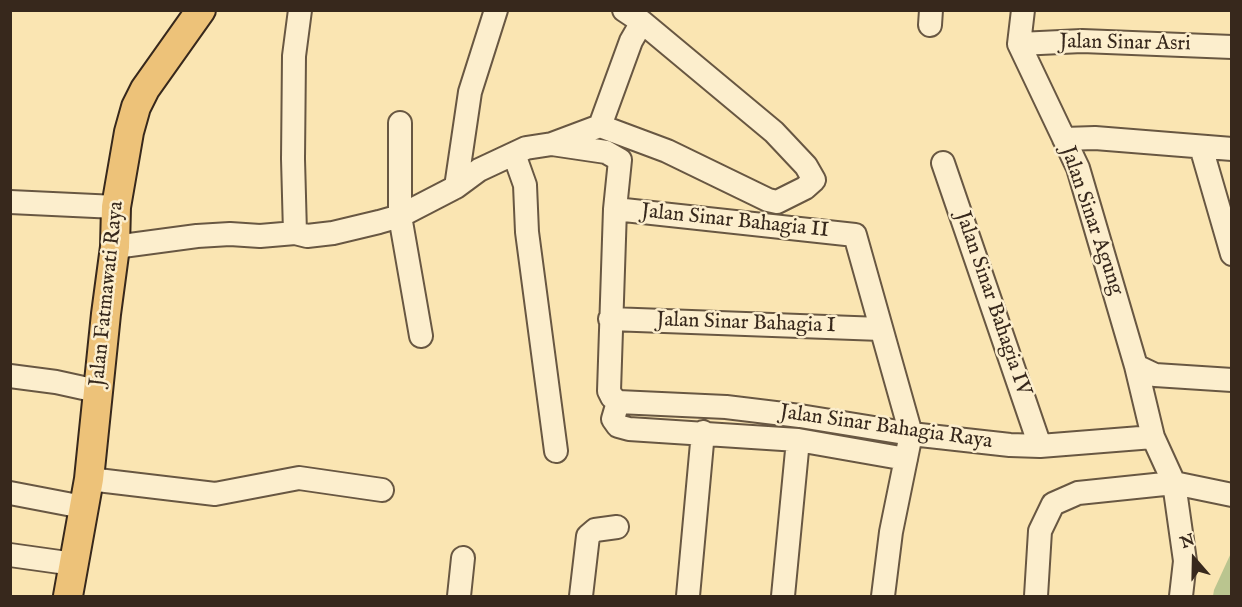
<!DOCTYPE html>
<style>
body{margin:0}
#map{position:relative;width:1242px;height:607px;overflow:hidden;background:#fae5b2;font-family:"IM FELL English",serif}
canvas{display:block}
.frame{position:absolute;inset:0;border:12px solid #37281c;pointer-events:none}
.north{position:absolute;left:1164px;top:529px;width:60px;height:60px;-webkit-text-stroke:4px #fceecd;paint-order:stroke;rotate:340deg;font-size:16px;font-weight:700;line-height:24px;text-align:center;color:#37281c}
.north::after{content:'';display:block;margin:auto;width:21px;height:27px;background:#37281c;clip-path:polygon(50% 0,100% 100%,50% 72%,0 100%)}
</style>
<div id="map">
<canvas width="1242" height="607"></canvas>
<div class="frame"></div>
<div class="north">N</div>
</div>
<script>
const c = document.querySelector('canvas').getContext('2d');
c.lineJoin = 'round';
function fill(path, color) { c.fillStyle = color; c.fill(path, 'evenodd'); }
const toPath = rows => new Path2D(rows.map(r => 'M' + r).join(''));
function strokePath(path, color, width, dash) { c.strokeStyle = color; c.lineWidth = width; c.lineCap = dash ? 'butt' : 'round'; c.setLineDash(dash || []); c.stroke(path); }
function write(font, color, halo, rows, align = 'center') {
  c.font = font + ' "IM FELL English",serif'; c.lineWidth = 5; c.setLineDash([]); c.textBaseline = 'middle'; c.strokeStyle = halo; c.fillStyle = color; for (const [text, x, y, turn = 0] of rows) {
    c.save(); c.translate(x, y); c.rotate((+turn || 0) * Math.PI / 180); c.textAlign = isNaN(turn) ? turn : align; if (halo) c.strokeText(text, 0, 0); c.fillText(text, 0, 0); c.restore();
  }
}
fill(toPath([
 [1231,553,1231,596,1213,596,1214,590]
]), '#bac58f');
const minor = toPath([
 [624,10,642,22],
 [1023,10,1019,44,1078,168,1136,366,1153,437,1174,483,1185,561,1181,596],
 [642,22,774,132,806,166,814,180,805,188,777,202,768,200,667,151,600,126,631,41,642,22],
 [930,25,931,10],
 [1019,44,1082,41,1232,47],
 [400,123,400,216,421,336],
 [1064,139,1095,138,1232,149],
 [552,144,606,152,620,160,615,209,609,391,612,397,618,402],
 [1201,147,1232,254],
 [514,154,525,185,527,232,556,451],
 [943,163,1040,446],
 [456,187,470,92,496,10],
 [10,202,116,207],
 [615,209,855,235,911,434,891,532,883,596],
 [295,233,293,159,294,56,300,10],
 [115,247,197,236,230,234,260,236,295,233,307,236,333,233,379,222,400,216,456,187,479,170,526,148,552,144,600,126],
 [610,319,881,329],
 [1136,366,1155,375,1232,380],
 [10,376,56,382,97,391],
 [618,402,726,407,800,416,911,434,1010,445,1040,446,1153,437],
 [618,402,613,419,618,426,629,429,798,440,906,459],
 [89,479,215,494,299,478,382,490],
 [10,493,83,507],
 [10,555,74,564],
 [459,596,463,558],
 [581,596,588,536,595,530,617,527],
 [688,596,703,432],
 [783,596,798,440],
 [1036,596,1040,531,1053,504,1078,493,1174,483,1232,495]
]);
const major = toPath([
 [68,596,89,479,106,314,115,247,116,207,129,132,136,107,145,89,201,10]
]);
strokePath(minor, '#685742', 26);
strokePath(major, '#37281c', 32);
strokePath(minor, '#fceecd', 22);
strokePath(major, '#edc279', 28);
write('21px', '#37281c', '#fceecd', [
 ["Jalan Sinar Asri",1125,44,1],
 ["Jalan Sinar Agung",1091,221,71],
 ["Jalan Sinar Bahagia II",735,222,6],
 ["Jalan Fatmawati Raya",108,294,-84],
 ["Jalan Sinar Bahagia IV",992,304,71],
 ["Jalan Sinar Bahagia I",746,324,2],
 ["Jalan Sinar Bahagia Raya",886,428,8]
]);
</script>
